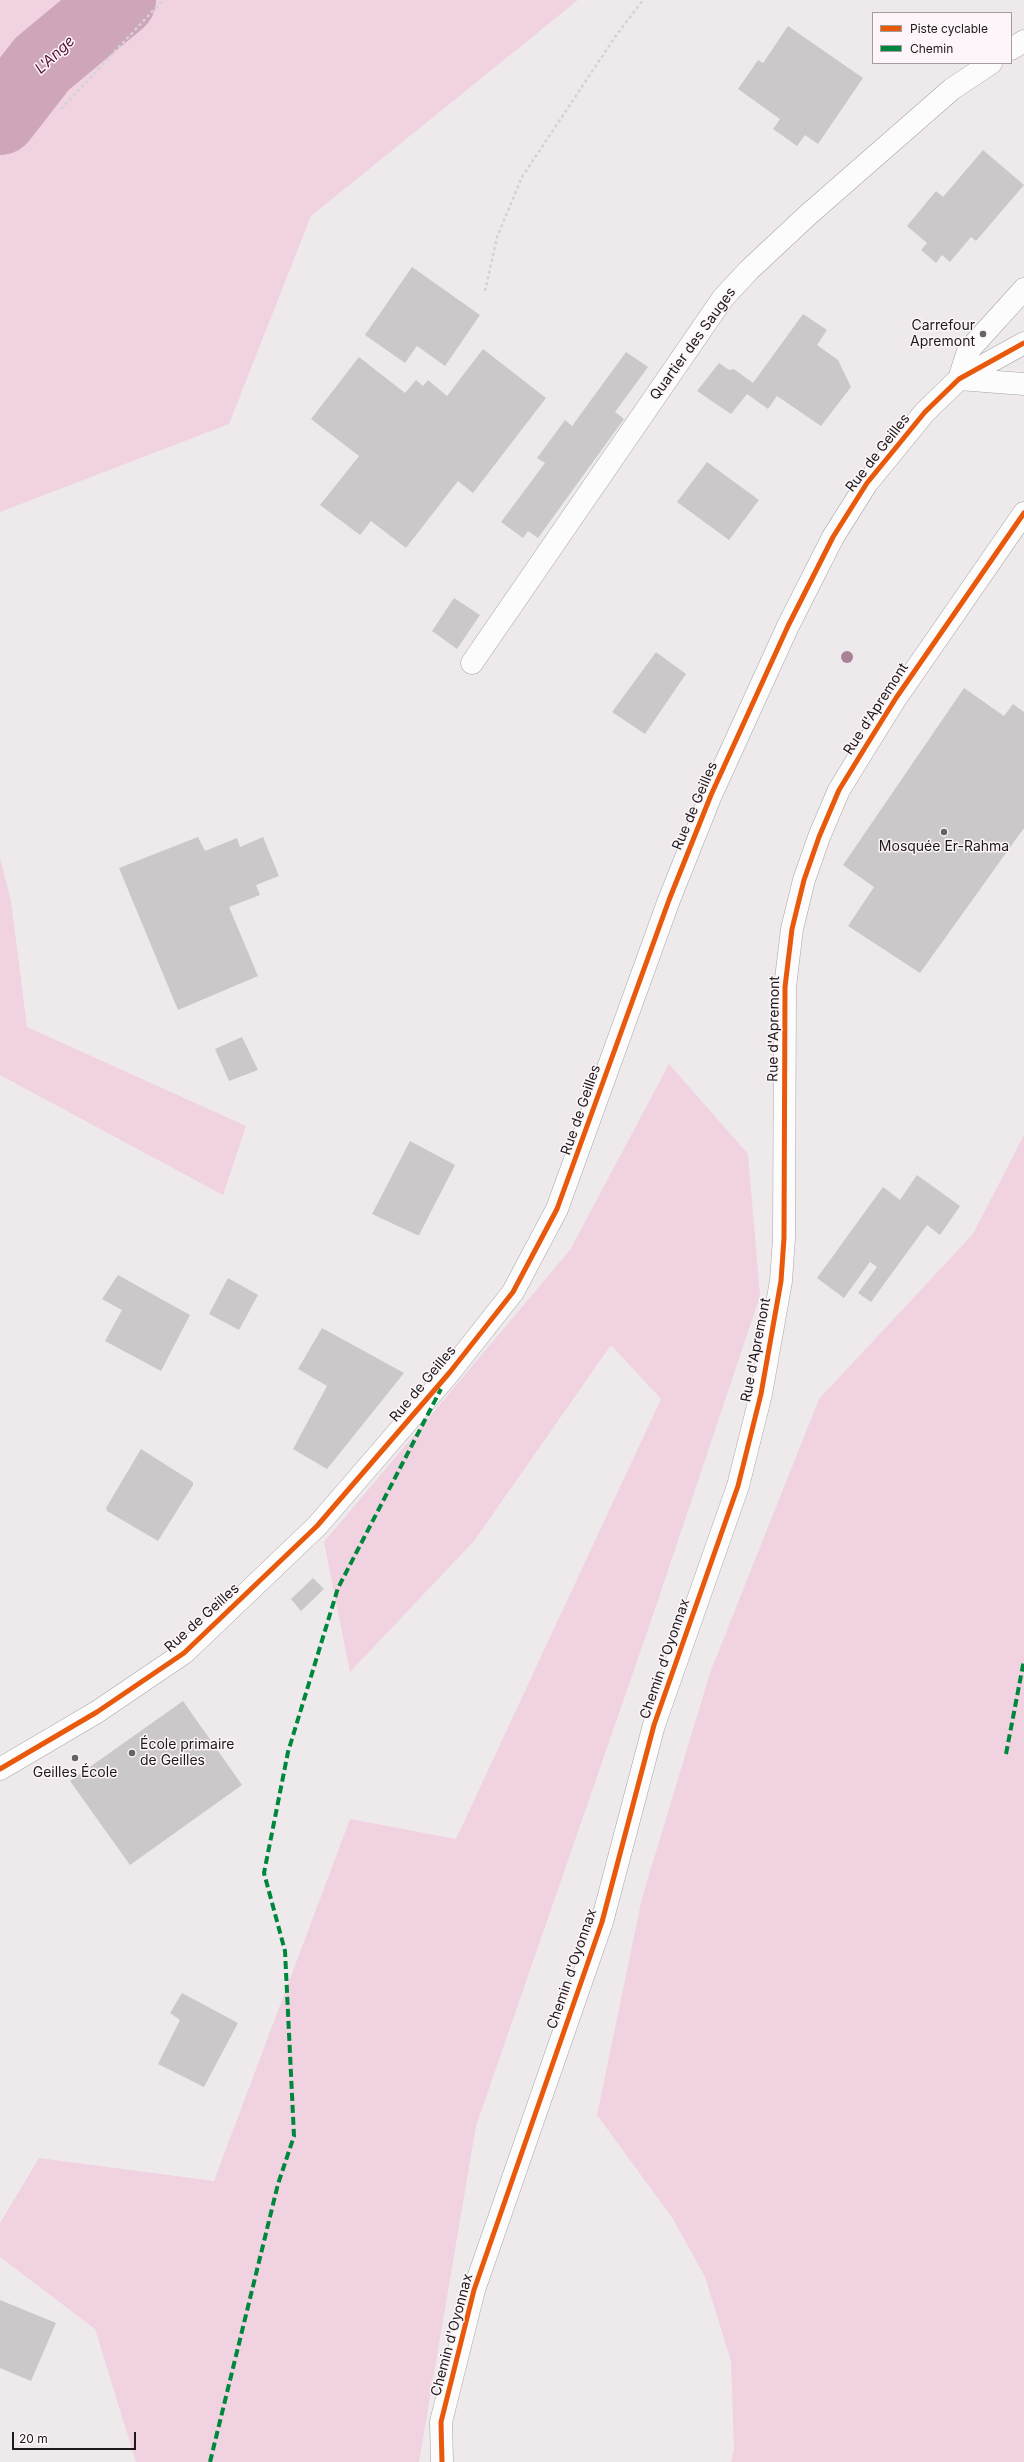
<!DOCTYPE html>
<meta charset="utf-8">
<style>
body{margin:0}
#map{position:relative;width:1024px;height:2462px;overflow:hidden;background:#eeeaec;font-family:Inter,sans-serif}
canvas{display:block}
.legend{position:absolute;left:872px;top:12px;width:140px;height:52px;box-sizing:border-box;background:#fdf5f9;border:1px solid #a39da0;margin:0;padding:5px 7px;list-style:none;font-size:12px;color:#1d1a1b}
.legend li{display:flex;align-items:center;gap:8px;height:20px}
.legend b{width:20px;border:1px solid #a39da0}
.scale{position:absolute;left:12px;top:2432px;width:124px;height:18px;box-sizing:border-box;border:2px solid #1d1a1b;border-top:0;padding-left:5px;font-size:12px;line-height:14px;white-space:nowrap;color:#1d1a1b;-webkit-text-stroke:3px #fdf5f9;paint-order:stroke}
</style>
<div id="map">
<canvas width="1024" height="2462"></canvas>
<ul class="legend">
<li><b style="height:5px;background:#e8590c"></b>Piste cyclable</li>
<li><b style="height:5px;background:#00873e"></b>Chemin</li>
</ul>
<div class="scale">20 m</div>
</div>
<script>
const c = document.querySelector('canvas').getContext('2d');
c.lineJoin = 'round';
function fill(path, color) { c.fillStyle = color; c.fill(path, 'evenodd'); }
const toPath = rows => new Path2D(rows.map(r => 'M' + r).join(''));
function strokePath(path, color, width, dash) { c.strokeStyle = color; c.lineWidth = width; c.lineCap = dash ? 'butt' : 'round'; c.setLineDash(dash || []); c.stroke(path); }
function write(font, color, halo, rows, align = 'center') {
  c.font = font + ' Inter,sans-serif'; c.lineWidth = 3; c.setLineDash([]); c.textBaseline = 'middle'; c.strokeStyle = halo; c.fillStyle = color; for (const [text, x, y, turn = 0] of rows) {
    c.save(); c.translate(x, y); c.rotate((+turn || 0) * Math.PI / 180); c.textAlign = isNaN(turn) ? turn : align; if (halo) c.strokeText(text, 0, 0); c.fillText(text, 0, 0); c.restore();
  }
}
fill(toPath([
 [0,0,578,0,311,216,229,424,0,512],
 [0,858,11,901,27,1027,246,1126,223,1195,0,1075],
 [669,1064,748,1154,760,1296,653,1615,476,2126,419,2462,136,2462,95,2329,0,2257,0,2223,39,2158,214,2181,350,1819,456,1839,661,1399,611,1345,474,1541,350,1672,324,1542,570,1250],
 [1024,1135,1024,2462,731,2462,734,2448,731,2361,705,2277,673,2219,597,2115,642,1898,710,1673,819,1399,973,1234]
]), '#f0d2e0');
strokePath(toPath([
 [0,118,42,64,119,0]
]), '#cea5b9', 74);
fill(toPath([
 [788,26,863,78,818,144,805,135,797,146,773,129,780,119,738,89,758,60,763,63],
 [983,150,1024,185,976,241,971,237,950,262,942,255,936,263,921,250,927,243,907,226,936,191,943,197],
 [412,267,480,315,445,366,417,346,405,363,365,335],
 [803,314,827,330,817,345,838,360,851,387,821,426,777,396,768,409,747,394,731,414,697,391,719,363,729,370,734,369,753,383],
 [483,349,546,398,473,493,458,481,406,548,371,521,360,535,320,505,359,456,311,419,359,357,405,393,416,380,423,386,428,380,447,396],
 [626,352,648,367,615,412,624,419,538,538,528,531,523,538,501,522,545,463,537,458,565,420,572,426],
 [707,462,759,500,729,540,677,502],
 [454,598,480,615,457,649,432,631],
 [656,652,686,674,645,734,612,712],
 [964,688,1004,716,1013,704,1024,712,1024,828,920,973,848,926,874,887,843,865],
 [198,837,205,851,237,838,240,847,263,837,279,876,256,885,260,895,229,907,258,976,178,1010,119,868],
 [242,1037,258,1070,229,1081,215,1049],
 [410,1141,455,1165,419,1235,417,1235,372,1214],
 [917,1175,960,1206,940,1235,927,1225,871,1302,858,1293,877,1267,870,1262,844,1298,817,1278,883,1187,900,1200],
 [118,1275,190,1315,161,1371,105,1341,122,1310,102,1299],
 [228,1278,258,1295,239,1330,209,1314],
 [322,1328,404,1373,327,1469,293,1449,327,1386,298,1369],
 [141,1449,193,1482,193,1485,158,1541,107,1511,106,1508],
 [313,1578,324,1589,301,1611,291,1599],
 [183,1701,242,1785,130,1865,70,1781],
 [182,1993,238,2023,204,2087,158,2064,180,2020,170,2013],
 [0,2300,56,2323,31,2381,0,2368]
]), '#cbc8c9');
const minor = toPath([
 [1011,49,1024,41],
 [959,379,968,351,1024,289],
 [959,379,1024,384],
 [472,663,723,298,749,270,809,214,952,89,991,63],
 [0,1769,97,1712,184,1653,317,1526,450,1372,513,1292,557,1209,669,900,711,795,788,626,833,537,867,483,925,412,959,379,1024,343],
 [442,2462,441,2422,474,2290,602,1922,654,1725,738,1486,761,1394,781,1281,784,1238,785,987,792,929,804,880,819,837,839,790,866,746,896,698,1024,513]
]);
strokePath(minor, '#a8a5a6', 23);
strokePath(toPath([
 [61,109,163,0],
 [485,291,497,237,522,177,615,37,643,0]
]), '#d4d3d3', 2.5, [3, 3]);
strokePath(minor, '#fcfcfc', 22);
strokePath(toPath([
 [1006,1754,1024,1660],
 [210,2462,278,2184,294,2136,285,1951,264,1873,288,1752,338,1588,441,1389]
]), '#00873e', 4, [8, 4]);
strokePath(toPath([
 [0,1769,97,1712,184,1653,317,1526,450,1372,513,1292,557,1209,669,900,711,795,788,626,833,537,867,483,925,412,959,379,1024,343],
 [442,2462,441,2422,474,2290,602,1922,654,1725,738,1486,761,1394,781,1281,784,1238,785,987,792,929,804,880,819,837,839,790,866,746,896,698,1024,513]
]), '#e8590c', 5);
c.fillStyle = '#a98298';
for (const [x, y] of [
 [847,657]
]) { c.beginPath(); c.arc(x, y, 6, 0, 2 * Math.PI); c.fill(); }
for (const [x, y, r, color] of [
 [983,334,4,"#666364"],
 [944,832,4,"#666364"],
 [132,1753,4,"#666364"],
 [75,1758,4,"#666364"]
]) { const dot = new Path2D(); dot.arc(x, y, r, 0, 2 * Math.PI); c.fillStyle = color; c.fill(dot); strokePath(dot, '#fdf5f9', 1.5); }
write('14px', '#1d1a1b', '#fdf5f9', [
 ["Carrefour",975,326,"right"],
 ["Apremont",975,342,"right"],
 ["Mosquée Er-Rahma",944,847],
 ["École primaire",140,1745,"left"],
 ["de Geilles",140,1761,"left"],
 ["Geilles École",75,1773]
]);
write('14px', '#1d1a1b', '#fdf5f9', [
 ["Quartier des Sauges",693,344,-54],
 ["Rue de Geilles",878,453,-52],
 ["Rue d'Apremont",876,709,-57],
 ["Rue de Geilles",695,806,-67],
 ["Rue d'Apremont",774,1029,-89],
 ["Rue de Geilles",581,1110,-71],
 ["Rue d'Apremont",756,1350,-79],
 ["Rue de Geilles",423,1384,-50],
 ["Rue de Geilles",202,1618,-42],
 ["Chemin d'Oyonnax",665,1659,-71],
 ["Chemin d'Oyonnax",572,1969,-71],
 ["Chemin d'Oyonnax",452,2335,-75]
]);
write('italic 15px', '#55103a', '#fdf5f9', [
 ["L'Ange",55,55,-43]
]);
</script>
